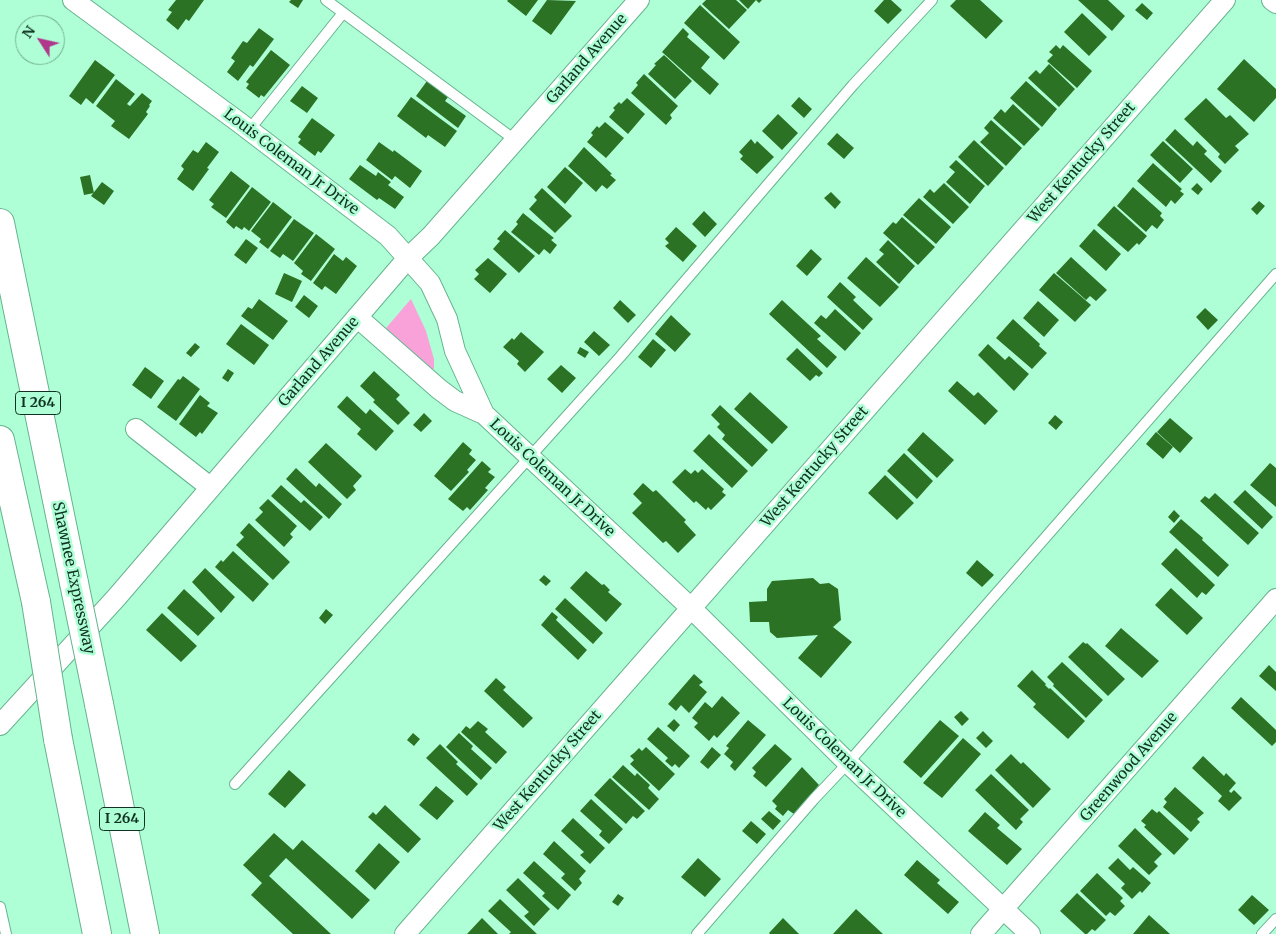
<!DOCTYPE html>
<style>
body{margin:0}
#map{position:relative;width:1276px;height:934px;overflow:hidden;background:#afffd6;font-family:Merriweather,serif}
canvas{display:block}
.north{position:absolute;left:15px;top:15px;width:50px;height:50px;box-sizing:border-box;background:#afffd6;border:1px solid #70ad8e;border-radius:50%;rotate:305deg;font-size:14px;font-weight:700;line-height:20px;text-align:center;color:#113223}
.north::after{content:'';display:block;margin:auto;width:18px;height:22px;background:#b0388c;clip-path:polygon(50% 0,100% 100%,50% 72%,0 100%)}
</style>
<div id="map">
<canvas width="1276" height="934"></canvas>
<div class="north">N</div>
</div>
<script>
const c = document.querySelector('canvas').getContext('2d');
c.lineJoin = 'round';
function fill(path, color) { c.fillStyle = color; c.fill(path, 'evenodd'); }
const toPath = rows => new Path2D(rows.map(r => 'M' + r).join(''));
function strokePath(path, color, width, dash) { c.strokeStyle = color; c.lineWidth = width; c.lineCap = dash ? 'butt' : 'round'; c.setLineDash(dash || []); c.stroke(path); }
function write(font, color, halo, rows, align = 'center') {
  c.font = font + ' Merriweather,serif'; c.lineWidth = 5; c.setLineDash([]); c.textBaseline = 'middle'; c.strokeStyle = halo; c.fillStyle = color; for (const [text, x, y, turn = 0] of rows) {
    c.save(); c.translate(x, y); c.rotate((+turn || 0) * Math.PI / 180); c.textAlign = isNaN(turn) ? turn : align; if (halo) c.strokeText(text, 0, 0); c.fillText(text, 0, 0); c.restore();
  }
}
fill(toPath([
 [411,299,426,331,434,359,434,369,428,368,386,328]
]), '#f9a2d9');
fill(toPath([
 [176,0,204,0,189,21,186,19,178,30,166,20,172,12,168,10],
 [291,0,303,0,298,8,289,2],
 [508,0,538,0,526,16,507,1],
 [547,0,576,1,551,35,532,21],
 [706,0,736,0,747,10,729,29,702,4],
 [739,0,762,0,759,3,756,0,748,9],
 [884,0,891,0,902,10,888,24,874,11],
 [956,0,980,0,1003,21,986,39,950,6],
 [1078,0,1108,0,1125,16,1112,31],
 [1142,3,1153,13,1147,20,1135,10],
 [700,5,740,42,724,60,684,23],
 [1082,13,1107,37,1089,56,1064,32],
 [259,28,274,39,253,67,250,65,238,81,227,72,235,61,231,58,243,41,247,43],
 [683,28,689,34,687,37,710,57,701,68,719,84,710,95,662,52],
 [1056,45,1060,49,1063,45,1092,71,1077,88,1047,61,1053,55,1049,52],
 [271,50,290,65,264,97,261,95,259,98,246,88,249,84,246,82],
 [664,55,692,81,675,99,648,74,656,65,654,64],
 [1244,59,1276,89,1276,98,1254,122,1217,89],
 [95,60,115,75,93,104,86,98,81,105,69,96],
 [1049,64,1075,89,1059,107,1028,78,1036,70,1040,74],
 [644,74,678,106,670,115,672,118,666,125,631,93,638,85,636,83],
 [116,79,135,94,127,104,130,106,142,93,152,101,149,105,150,106,146,112,148,114,129,139,111,126,115,121,96,106],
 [427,81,448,97,445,101,466,116,458,128,416,96],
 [1026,81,1057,109,1042,127,1010,98],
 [302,86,318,98,307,113,290,101],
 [411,97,457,131,445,147,428,135,426,138,397,116],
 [799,97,812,109,804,118,791,106],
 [627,98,645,114,628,134,609,117,615,110,613,108,619,102,621,104],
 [1206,98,1226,118,1230,115,1249,134,1235,146,1239,150,1225,164,1218,157,1220,154,1184,119],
 [1013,104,1040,129,1024,146,993,118,1001,109,1005,113],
 [778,114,798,133,782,150,762,131],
 [312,118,335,135,321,153,318,151,315,156,298,143,301,139,298,137],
 [991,120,1022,148,1006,166,980,142,989,133,984,128],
 [605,122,624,138,606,158,587,142,593,135,591,133,597,126,599,128],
 [1175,129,1193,146,1197,141,1207,151,1204,154,1222,171,1211,183,1165,140],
 [837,133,854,148,844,159,827,144],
 [751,139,755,144,757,141,774,157,757,174,740,159,743,156,739,152],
 [974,140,1004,168,988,186,958,157],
 [1163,141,1193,169,1180,183,1150,155],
 [206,142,219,152,207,168,209,169,193,191,177,179,184,169,181,166,193,150,198,153],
 [379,142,393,152,394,150,422,171,410,188,395,176,392,180,366,160],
 [584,147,612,174,610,175,616,180,607,189,602,185,596,192,568,166],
 [956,160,985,186,970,204,946,182,955,172,949,167],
 [1153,163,1182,189,1180,191,1184,194,1175,204,1171,200,1166,207,1137,181],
 [360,165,376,176,378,172,391,182,388,185,404,197,395,209,379,198,377,200,349,179],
 [565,167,583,183,565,204,547,187],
 [231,171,250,186,226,218,211,207,214,204,209,200],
 [90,175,94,193,84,195,80,177],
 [102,182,114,191,104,205,91,196],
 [944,183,969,207,953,224,923,197,930,189,934,193],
 [1197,183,1203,189,1198,195,1191,189],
 [252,187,271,202,249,231,244,227,242,230,236,226,234,229,226,222],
 [1133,187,1162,213,1160,216,1164,220,1157,229,1152,225,1146,232,1117,206],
 [542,188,572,216,555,233,529,209,537,200,534,197],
 [831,192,841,202,835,209,824,198],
 [919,198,951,227,936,244,903,215],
 [1259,201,1265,206,1257,215,1251,209],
 [273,202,292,217,268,249,259,242,261,239,251,231],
 [1114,206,1147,236,1139,245,1137,243,1128,252,1097,225],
 [704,211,717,224,705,237,692,224],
 [523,213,554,238,551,240,557,245,550,254,544,249,539,255,511,232,518,224,516,222],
 [902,217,935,247,918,265,883,233,893,222,896,224],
 [294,219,314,233,293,261,283,254,280,258,270,251],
 [676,227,697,246,683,262,665,246,669,243,665,239],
 [1094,229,1121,254,1106,271,1079,246],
 [505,230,535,256,519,273,493,249,500,241,497,239],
 [316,234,335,249,311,281,301,274,303,271,294,263],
 [246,239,258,248,246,264,234,255],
 [888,240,915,266,899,284,876,262,884,254,879,250],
 [811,249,822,259,807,276,796,266],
 [334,254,343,261,346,257,357,266,336,294,325,286,322,290,313,283],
 [866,257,899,287,880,307,847,278],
 [1071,257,1107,290,1096,301,1090,296,1086,300,1056,273],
 [488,258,507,274,490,293,474,279,479,274,475,270],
 [284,273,302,281,292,302,275,294],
 [1054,273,1091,305,1075,322,1039,290],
 [840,282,856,297,853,300,873,319,863,330,827,297],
 [304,295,318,306,309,318,295,307],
 [259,299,288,321,273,340,241,316,248,307,252,309],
 [620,300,636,315,628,323,613,308],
 [782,300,821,336,817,339,837,357,827,368,769,314],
 [1038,301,1059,320,1044,337,1023,318],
 [1205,308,1218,320,1208,330,1196,317],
 [835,309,861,333,845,351,814,323,821,315,826,319],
 [671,315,691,334,675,352,655,334],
 [1013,319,1040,344,1039,346,1047,353,1032,369,996,338],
 [241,324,269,345,254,365,226,344],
 [594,331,610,345,599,356,584,342],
 [521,332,544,352,525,372,517,364,519,361,503,347,512,338,514,340],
 [653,339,666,350,651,368,638,357],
 [195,343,200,347,191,357,186,353],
 [988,344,1005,360,1009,356,1029,374,1014,391,978,355],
 [580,347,589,352,585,358,577,353],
 [797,348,823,373,819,377,816,375,810,381,786,359],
 [561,365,576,378,562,393,547,379],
 [145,367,164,381,151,399,132,385],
 [228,369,234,373,228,382,222,378],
 [374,371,400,395,396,399,410,413,398,425,373,402,375,400,360,386],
 [183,376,200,389,176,421,157,407,178,379,180,380],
 [957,381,974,396,978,392,998,411,985,425,948,391],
 [750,392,788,427,772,444,734,409],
 [200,395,210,403,207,406,218,413,202,434,200,432,196,437,179,424],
 [347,396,366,414,370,409,394,431,376,451,357,434,361,429,337,407],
 [720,405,768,450,752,467,722,439,725,435,717,427,720,424,711,415],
 [424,413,432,421,421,432,413,425],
 [1055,415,1063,422,1056,430,1048,423],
 [1170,418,1193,438,1180,453,1157,432],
 [923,432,954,460,937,478,907,450],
 [1156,432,1173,447,1163,459,1146,444],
 [709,434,748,471,732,488,693,451],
 [463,442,472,450,469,454,476,460,467,470,469,472,451,491,434,476],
 [326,443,362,476,353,486,356,490,347,499,308,462],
 [904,453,933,481,917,499,887,471],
 [482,461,491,469,488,472,495,477,485,488,488,490,470,510,467,507,463,511,448,499],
 [1270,463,1276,468,1276,507,1250,485],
 [296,468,316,487,319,483,342,504,329,519,286,479],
 [685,469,691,474,695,470,698,473,702,469,724,489,722,492,726,495,711,510,708,507,706,510,696,501,694,503,672,482],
 [885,475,914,503,897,520,868,493],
 [643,483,653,492,656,490,686,520,684,522,696,535,678,553,666,541,663,543,632,513,642,503,633,494],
 [281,485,301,503,304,500,323,517,310,531,271,496],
 [1245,490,1273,517,1262,529,1233,502],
 [1215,493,1259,533,1248,545,1200,501,1205,496,1209,499],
 [268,499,297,526,290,534,293,537,284,547,255,520,263,512,259,508],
 [1174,510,1180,516,1174,523,1168,517],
 [1181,519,1203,538,1202,540,1229,565,1218,577,1169,532],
 [249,523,290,562,273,580,236,545,244,537,240,533],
 [1176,548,1215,585,1206,595,1202,592,1197,598,1161,564],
 [233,551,269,584,253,602,215,567,221,560,223,562],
 [977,560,994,575,982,587,966,573],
 [205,568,235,597,221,613,192,582],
 [586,571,602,585,604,584,610,590,608,592,622,604,606,622,570,588],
 [544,575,551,581,546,586,539,580],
 [813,578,820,584,829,583,838,589,841,620,833,627,852,642,821,678,798,658,818,635,777,638,770,632,769,622,750,622,749,602,767,601,767,589,772,581],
 [1171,588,1203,618,1187,635,1155,605],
 [184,589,215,618,198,636,167,608],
 [565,598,603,633,593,644,555,609],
 [326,609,333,615,325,624,319,618],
 [552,612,558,617,556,620,587,650,578,660,541,625],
 [162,613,197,646,181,662,146,630],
 [1121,628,1159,661,1142,678,1105,646],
 [1083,642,1086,644,1087,643,1125,679,1108,696,1068,657],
 [1062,662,1103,700,1086,718,1053,686,1054,684,1047,677],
 [1269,665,1276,672,1276,691,1259,676],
 [1032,670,1046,684,1045,685,1049,689,1050,688,1085,721,1068,739,1033,707,1036,704,1017,686],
 [694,674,703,682,699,685,707,692,689,713,681,705,676,711,668,704],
 [496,678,506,687,503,690,533,718,523,728,484,691],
 [722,696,740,713,717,738,714,735,709,741,694,727,698,723,692,718,705,702,712,708],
 [1241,697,1276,730,1276,742,1272,746,1231,708],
 [961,711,969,719,962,726,954,717],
 [674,719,680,725,674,732,667,726],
 [748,720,766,735,735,771,730,766,733,762,724,754,729,748,726,746],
 [940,720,959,736,921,778,903,762],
 [478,721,488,729,485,732,507,752,496,764,461,732,466,726,470,729],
 [658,727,690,756,679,768,675,764,672,767,665,761,668,758,647,739],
 [983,731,993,741,986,748,976,738],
 [413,733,420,739,414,746,407,740],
 [459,733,473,746,471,749,492,768,481,780,446,747],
 [963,738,981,754,942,798,923,783],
 [440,744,458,762,456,764,478,784,467,796,426,758],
 [775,744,792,759,766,787,753,776,756,772,752,768],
 [646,747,675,774,659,791,630,764,634,760,630,756,634,753,639,748,642,751],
 [712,747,721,755,708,769,700,762],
 [1011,754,1021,764,1023,762,1051,789,1033,808,995,770],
 [1203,756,1224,776,1226,773,1236,783,1229,791,1231,793,1234,790,1242,798,1229,811,1218,801,1222,796,1192,768],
 [623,765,635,776,637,773,650,785,648,788,659,799,649,810,612,777],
 [802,767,819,785,794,814,788,810,783,816,775,809,777,806,772,801],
 [289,770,306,785,285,808,268,794],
 [991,774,1029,810,1020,819,1023,822,1016,830,975,790],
 [610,778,645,811,637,819,633,816,626,824,594,795],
 [436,786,454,801,437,820,419,805],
 [1175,787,1204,813,1197,819,1200,822,1191,832,1163,807,1167,802,1164,799],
 [591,799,623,829,609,844,599,835,602,831,580,811],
 [385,805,421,839,408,853,368,817,373,812,376,815],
 [1152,809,1157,813,1159,811,1189,839,1174,855,1144,827,1146,825,1141,821],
 [769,811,781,821,773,830,761,819],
 [985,812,1000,825,997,828,1022,849,1007,865,968,831],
 [573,818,605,848,590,864,580,855,584,852,561,831],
 [751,821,766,834,757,844,742,831],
 [1135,828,1162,854,1154,862,1158,866,1149,875,1118,846],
 [274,833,293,850,302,840,370,900,352,919,286,858,269,876,331,934,293,934,251,895,262,883,243,865],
 [554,841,586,871,579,879,582,883,575,891,561,878,565,874,543,854],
 [379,843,400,862,375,890,355,871],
 [698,858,721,879,705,897,681,877],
 [1118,858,1130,870,1133,867,1151,883,1142,893,1140,891,1132,899,1121,888,1125,884,1108,868],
 [917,860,940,880,937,883,959,902,948,914,904,875],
 [534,861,571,895,558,910,542,896,545,893,523,873],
 [1097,873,1123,898,1120,901,1125,906,1115,916,1110,912,1106,916,1080,891],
 [518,878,550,909,534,926,524,916,529,912,506,890],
 [1077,893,1106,920,1095,931,1092,929,1087,934,1085,934,1060,911],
 [618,894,624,898,618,906,612,902],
 [1252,895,1269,910,1254,925,1238,910],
 [500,899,537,934,509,934,511,932,488,911],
 [856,909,883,934,833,934],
 [1149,915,1170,934,1133,934],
 [482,918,498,934,467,934],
 [783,918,799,934,770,934,769,933]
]), '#2b7224');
const lane = toPath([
 [326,0,515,140],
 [249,130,343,13],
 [235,784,620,357,853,85,932,0],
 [0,907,6,934],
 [697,934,814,799,848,763,1276,274],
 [1262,934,1276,919]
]);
const street = toPath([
 [73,0,240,123,388,236,430,283,447,319,455,351,484,414,691,608,848,763,1030,934],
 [1272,0,1276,3],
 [357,317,439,389,455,401,484,414],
 [136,429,210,487],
 [0,725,116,598,408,258,431,236,639,0],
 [405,934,1225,0],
 [981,934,1276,599]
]);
const highway = toPath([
 [0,223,74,583],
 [0,440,36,602],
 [99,704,145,934],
 [58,739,97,934]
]);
strokePath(lane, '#66b48f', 12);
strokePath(street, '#66b48f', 22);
strokePath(highway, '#66b48f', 30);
strokePath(lane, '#fff', 10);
strokePath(street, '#fff', 20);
strokePath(highway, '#fff', 28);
const highwayBridge = toPath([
 [74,583,99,704],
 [36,602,58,739]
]);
strokePath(highwayBridge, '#66b48f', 30, []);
strokePath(highwayBridge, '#fff', 28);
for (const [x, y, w] of [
 [38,403,45],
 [122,819,45]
]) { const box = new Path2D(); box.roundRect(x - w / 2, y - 11.5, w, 23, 4); c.fillStyle = '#afffd6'; c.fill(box); strokePath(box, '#113223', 1); }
write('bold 14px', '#113223', null, [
 ["I 264",38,403],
 ["I 264",122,819]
]);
write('15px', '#113223', '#afffd6', [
 ["Garland Avenue",587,59,-49],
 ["Louis Coleman Jr Drive",291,162,37],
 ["West Kentucky Street",1082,163,-49],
 ["Garland Avenue",319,362,-49],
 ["West Kentucky Street",815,467,-49],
 ["Louis Coleman Jr Drive",552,478,43],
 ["Shawnee Expressway",73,578,78],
 ["Louis Coleman Jr Drive",844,758,44],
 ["Greenwood Avenue",1129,767,-49],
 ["West Kentucky Street",548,771,-49]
]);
</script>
